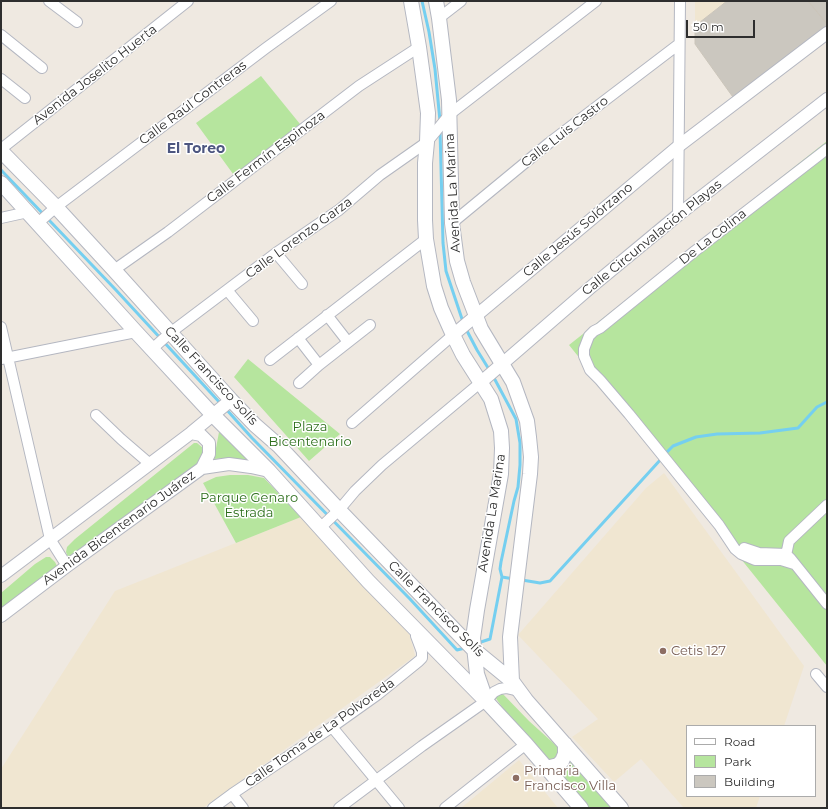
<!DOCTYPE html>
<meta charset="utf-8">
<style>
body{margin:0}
#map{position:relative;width:828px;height:809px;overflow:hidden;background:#efe9e1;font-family:Montserrat,sans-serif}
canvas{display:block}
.frame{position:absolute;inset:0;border:2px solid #2e2e2e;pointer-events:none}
.legend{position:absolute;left:686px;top:725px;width:130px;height:72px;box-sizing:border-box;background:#fff;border:1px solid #ababab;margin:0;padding:5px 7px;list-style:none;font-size:12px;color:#2e2e2e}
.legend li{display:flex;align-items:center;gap:8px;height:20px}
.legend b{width:20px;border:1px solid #ababab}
.scale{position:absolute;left:686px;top:20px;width:69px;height:18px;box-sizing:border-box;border:2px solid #2e2e2e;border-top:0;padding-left:5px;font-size:12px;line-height:14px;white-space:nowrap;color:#2e2e2e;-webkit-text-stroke:3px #fff;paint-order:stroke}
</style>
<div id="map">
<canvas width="828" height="809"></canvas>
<div class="frame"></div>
<ul class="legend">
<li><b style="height:5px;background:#fff"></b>Road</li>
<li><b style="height:11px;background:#b6e59e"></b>Park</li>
<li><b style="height:11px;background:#cbc7bf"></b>Building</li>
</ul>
<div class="scale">50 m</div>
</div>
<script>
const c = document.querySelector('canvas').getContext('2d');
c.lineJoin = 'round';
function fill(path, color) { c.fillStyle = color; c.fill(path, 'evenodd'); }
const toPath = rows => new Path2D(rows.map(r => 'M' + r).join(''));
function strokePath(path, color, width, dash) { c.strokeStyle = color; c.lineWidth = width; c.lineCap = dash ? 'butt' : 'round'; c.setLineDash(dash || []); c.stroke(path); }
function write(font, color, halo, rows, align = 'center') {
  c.font = font + ' Montserrat,sans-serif'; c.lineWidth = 3; c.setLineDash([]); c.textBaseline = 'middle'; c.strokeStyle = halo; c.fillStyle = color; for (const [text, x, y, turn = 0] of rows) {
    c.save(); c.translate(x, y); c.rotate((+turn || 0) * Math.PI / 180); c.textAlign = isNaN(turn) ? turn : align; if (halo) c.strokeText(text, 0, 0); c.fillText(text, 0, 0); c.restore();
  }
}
fill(toPath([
 [695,1,727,1,695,26],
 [664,473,804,666,784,726,687,726,687,796,760,796,756,808,684,808,641,759,614,782,572,737,598,719,518,635,646,488],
 [301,517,410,635,415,656,203,808,1,808,1,769,115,591],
 [519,760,558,808,461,808]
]), '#f0e6d1');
fill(toPath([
 [261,76,300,124,236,178,196,123],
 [827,141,827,666,569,345],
 [248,359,340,434,309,461,234,377],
 [219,432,249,461,229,458,214,459],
 [194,443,197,443,203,448,203,460,74,558,68,557,66,552,67,547,75,539],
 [230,475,248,475,264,478,301,517,236,543,203,483,216,477],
 [46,557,50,557,55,562,57,566,56,571,1,615,1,593,35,564],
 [501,692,529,721,560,749,560,757,551,761,513,723,495,697],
 [571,760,612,808,586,808,558,773,566,771,569,768]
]), '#b6e59e');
strokePath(toPath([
 [422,1,429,32,435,69,440,121],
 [440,130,443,243,446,271,463,322],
 [1,170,115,289,222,405],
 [466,329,477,350,490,371],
 [493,376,516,419,520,443,520,465,518,487,514,501,501,562,500,569,502,577,514,579],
 [226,409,252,438,410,599,457,650,465,648],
 [665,454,673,446,696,437,717,434,760,433,798,428,817,407,827,402],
 [522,580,540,583,550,581,662,458],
 [478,643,490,639,502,577]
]), '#75cff0', 3);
const building = toPath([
 [727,1,808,1,827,24,827,30,735,100,695,44,695,26,727,1],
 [808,1,827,1,827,24,808,1]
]);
fill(building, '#cbc7bf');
strokePath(building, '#cbc5ba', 1);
const minor = toPath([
 [49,1,77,22],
 [439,18,461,1],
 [1,35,42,68],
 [1,79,25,98],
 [1,149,188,1],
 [678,215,680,1],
 [1,218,28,212],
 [38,223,56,207,266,48,331,1],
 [452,223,549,143,679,44],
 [276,253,302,284],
 [114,270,168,232,359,86,419,47],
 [227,290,253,321],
 [327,315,348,342],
 [1,327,50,539,67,566],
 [298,338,319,365],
 [152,349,170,333,276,253,339,210,380,175,427,142,450,114,596,1],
 [1,359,136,332],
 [270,360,426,239],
 [299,383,319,365,370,325],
 [96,415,121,439,150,464],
 [352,423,453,335],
 [320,528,339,510,355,491,382,465,480,383],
 [744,548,759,553,786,554,791,559,827,604],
 [785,560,789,541,827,505],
 [794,564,781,560,755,560,741,554,735,549,719,525,629,414,600,380,590,370,584,356,584,349,589,336,594,331,600,328,695,251,827,149],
 [816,674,827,687],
 [332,727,399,808],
 [232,794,243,808],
 [213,808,232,794,332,727,377,695,419,661,422,658,422,652,416,636,416,631],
 [339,808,422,746,486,701,494,692,500,689,506,688,519,691],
 [445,808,526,744]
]);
const tertiary = toPath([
 [453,335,680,145,827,33],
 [480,383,591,287,678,215,827,99],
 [191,433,201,435,209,443,209,454,202,468],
 [1,576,191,433,231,400],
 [1,616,67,566,202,468,229,464,251,467,269,471]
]);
const secondary = toPath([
 [411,1,419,47,428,113,427,142,425,163,425,220,426,239,434,286,441,308,453,335,463,355,491,399,501,431,502,448,501,474,477,610,473,638,477,674,485,697],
 [436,1,439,18,449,100,452,223,457,261,463,282,481,329,513,382,527,421,529,437,531,457,530,474,510,637,512,681],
 [1,151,56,207,114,270,231,400,255,425,279,446,339,510,473,649,512,681,526,700,621,808],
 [1,183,136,332,212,414,269,471,368,581,486,701,526,744,581,808],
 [546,768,558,765,562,761,565,754,565,744]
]);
strokePath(minor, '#b4b7c1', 12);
strokePath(tertiary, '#b4b7c1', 14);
strokePath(secondary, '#b4b7c1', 16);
strokePath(minor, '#fff', 10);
strokePath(tertiary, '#fff', 12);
strokePath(secondary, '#fff', 14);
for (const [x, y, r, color] of [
 [663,651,4,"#8d6e63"],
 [516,778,4,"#8d6e63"]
]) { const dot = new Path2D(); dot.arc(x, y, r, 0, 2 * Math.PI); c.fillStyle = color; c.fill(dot); strokePath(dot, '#fff', 1.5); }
write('13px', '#2e2e2e', '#fff', [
 ["Avenida Joselito Huerta",95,75,-38],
 ["Calle Raúl Contreras",193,103,-37],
 ["Calle Luis Castro",565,132,-38],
 ["Calle Fermín Espinoza",266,157,-37],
 ["Avenida La Marina",453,193,-93],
 ["Calle Jesús Solórzano",578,230,-40],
 ["De La Colina",713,237,-38],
 ["Calle Lorenzo Garza",299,238,-36],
 ["Calle Circunvalación Playas",652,238,-39],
 ["Calle Francisco Solís",211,376,47],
 ["Avenida La Marina",492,513,-81],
 ["Avenida Bicentenario Juárez",119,528,-36],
 ["Calle Francisco Solís",436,609,45],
 ["Calle Toma de La Polvoreda",320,733,-35]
]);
write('13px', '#2c6e1b', '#fff', [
 ["Plaza",310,427],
 ["Bicentenario",310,442],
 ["Parque Genaro",249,498],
 ["Estrada",249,513]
]);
write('13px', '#785e54', '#fff', [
 ["Cetis 127",671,651],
 ["Primaria",524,771],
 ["Francisco Villa",524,786]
], 'left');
write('bold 14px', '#4d5680', '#fff', [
 ["El Toreo",196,149]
]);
</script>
